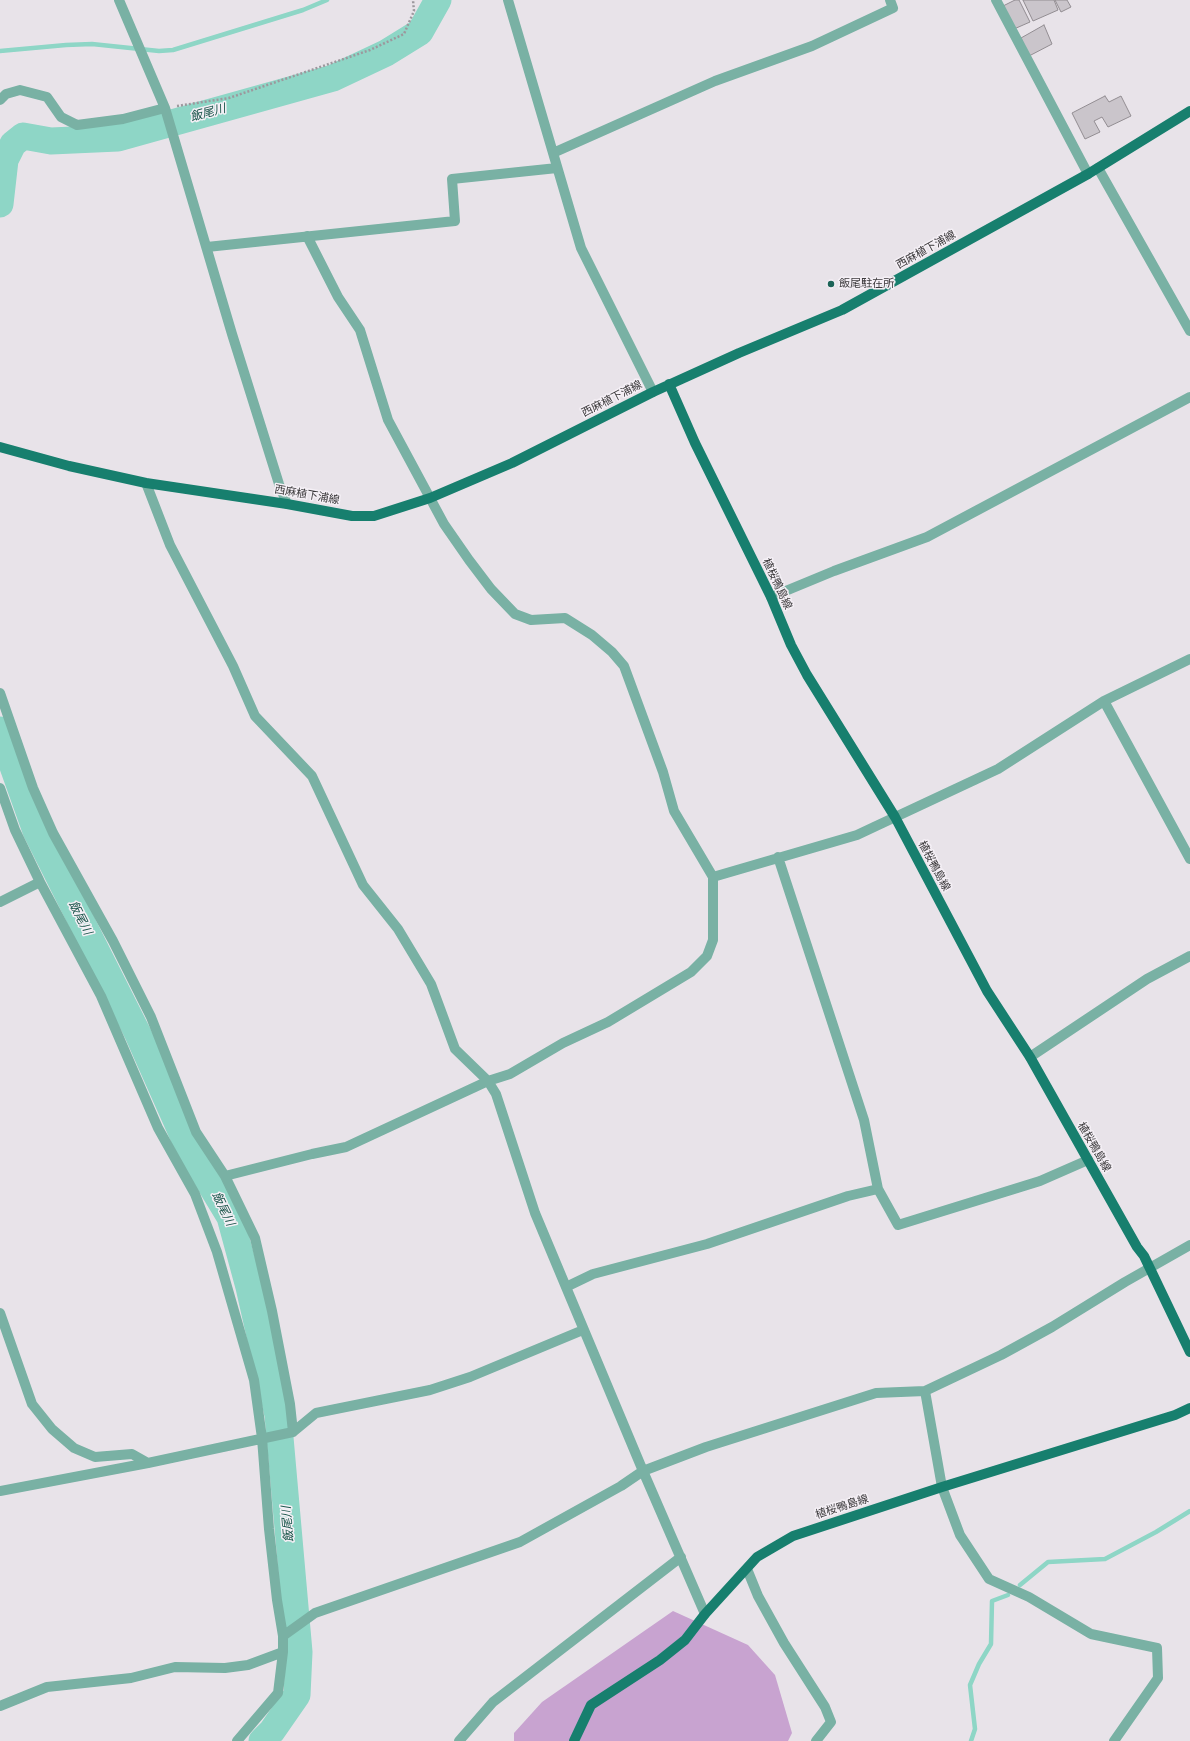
<!DOCTYPE html>
<meta charset="utf-8">
<style>
body{margin:0}
canvas{display:block;background:#e8e3e9}
</style>
<canvas width="1190" height="1741"></canvas>
<script>
const c = document.querySelector('canvas').getContext('2d');
c.lineJoin = 'round';
function fill(path, color) { c.fillStyle = color; c.fill(path, 'evenodd'); }
const toPath = rows => new Path2D(rows.map(r => 'M' + r).join(''));
function strokePath(path, color, width, dash) { c.strokeStyle = color; c.lineWidth = width; c.lineCap = dash ? 'butt' : 'round'; c.setLineDash(dash || []); c.stroke(path); }
function write(font, color, halo, rows, align = 'center') {
  c.font = font + ' Rubik,"Noto Sans JP",sans-serif'; c.lineWidth = 3; c.setLineDash([]); c.textBaseline = 'middle'; c.strokeStyle = halo; c.fillStyle = color; for (const [text, x, y, turn = 0] of rows) {
    c.save(); c.translate(x, y); c.rotate((+turn || 0) * Math.PI / 180); c.textAlign = isNaN(turn) ? turn : align; if (halo) c.strokeText(text, 0, 0); c.fillText(text, 0, 0); c.restore();
  }
}
fill(toPath([
 [673,1611,748,1645,775,1675,792,1733,788,1741,514,1741,514,1733,542,1702]
]), '#c8a3d0');
strokePath(toPath([
 [0,51,66,45,92,44,159,51,173,50,303,10,327,0],
 [1020,1585,1048,1562,1105,1559,1156,1532,1190,1511],
 [971,1741,975,1729,970,1685,979,1664,991,1644,992,1601,1008,1595]
]), '#8ed6c6', 4.5);
strokePath(toPath([
 [0,204,5,160,13,144,23,136,51,141,118,138,333,78,386,53,420,32,438,0],
 [0,730,36,831,138,1034,189,1149,230,1217,249,1287,278,1415,299,1652,297,1695,272,1731,262,1741]
]), '#8ed6c6', 27);
const building = toPath([
 [1015,0,1019,0,1030,22,1014,29,1003,6,1015,0],
 [1023,0,1054,0,1058,10,1033,21,1023,0],
 [1055,0,1067,0,1071,7,1061,12,1055,0],
 [1044,25,1052,44,1029,56,1021,38,1044,25],
 [1105,96,1109,102,1121,96,1131,116,1108,127,1102,117,1094,121,1100,132,1085,139,1072,113,1105,96]
]);
fill(building, '#cac5cb');
strokePath(building, '#928d92', 1);
strokePath(toPath([
 [177,106,229,98,370,50,404,34,414,11,413,0]
]), '#9c989d', 2.5, [2, 2]);
strokePath(toPath([
 [119,0,165,108,232,334,279,484,287,504],
 [508,0,581,248,653,392],
 [996,0,1088,174],
 [0,100,6,94,20,90,47,97,61,117,77,125,123,119,165,108],
 [553,153,715,81,812,46,893,8,890,0],
 [1098,168,1190,331],
 [207,247,455,221,452,179,557,168],
 [146,483,170,545,233,666,255,716,312,776,363,885,398,929,431,984,455,1049,488,1081,496,1094,535,1213,643,1471,705,1614],
 [771,597,834,571,927,537,1190,397],
 [0,693,33,788,53,833,113,941,151,1017,196,1132,225,1176,255,1238,272,1311,290,1404,293,1432],
 [1104,701,1190,859],
 [0,788,15,830,40,882,101,996,158,1128,195,1194,217,1252,254,1380,262,1438,269,1529,277,1600,283,1636,283,1652,278,1693,237,1741],
 [778,857,864,1120,878,1189],
 [713,877,857,835,874,827,998,769,1104,701,1190,659],
 [0,902,40,882],
 [1030,1057,1147,979,1190,956],
 [225,1176,312,1154,346,1147,488,1081,510,1074,563,1043,608,1022,691,972,707,956,713,940,713,877,674,811,663,772,624,666,612,652,592,635,565,618,531,620,515,614,491,589,469,560,444,524,388,420,360,330,338,297,307,236],
 [566,1287,593,1274,707,1244,848,1196,878,1189,898,1225,1040,1181,1088,1160],
 [0,1313,32,1404,52,1429,74,1448,95,1457,132,1454,148,1463],
 [925,1391,942,1487,960,1535,989,1579,1029,1597,1091,1634,1157,1648,1158,1678,1114,1741],
 [0,1491,148,1463,293,1432,316,1413,430,1390,470,1377,583,1330],
 [747,1569,758,1596,784,1643,825,1707,831,1722,816,1741],
 [283,1636,315,1613,520,1542,621,1486,643,1471,706,1447,876,1393,925,1391,1001,1355,1052,1327,1125,1282,1190,1245],
 [0,1706,47,1687,131,1678,175,1667,225,1668,248,1665,283,1652],
 [459,1741,493,1702,681,1557]
]), '#79b1a4', 10);
strokePath(toPath([
 [669,384,695,443,771,597,791,645,807,675,895,817,987,991,1030,1057,1137,1247,1144,1256,1190,1352],
 [0,447,69,466,146,483,287,504,352,516,374,516,430,498,512,463,653,392,739,353,842,310,1088,174,1190,111],
 [574,1741,591,1705,660,1660,685,1640,705,1614,757,1557,793,1536,942,1487,1175,1415,1190,1408]
]), '#177f6e', 10);
for (const [x, y, r, color] of [
 [831,284,4,"#1c6357"]
]) { const dot = new Path2D(); dot.arc(x, y, r, 0, 2 * Math.PI); c.fillStyle = color; c.fill(dot); strokePath(dot, '#f5f0f6', 1.5); }
write('11px', '#3b393b', '#f5f0f6', [
 ["西麻植下浦線",926,250,-29],
 ["西麻植下浦線",612,399,-27],
 ["西麻植下浦線",307,495,10],
 ["植桜鴨島線",777,584,65],
 ["植桜鴨島線",934,866,62],
 ["植桜鴨島線",1094,1147,60],
 ["植桜鴨島線",842,1507,-18]
]);
write('11px', '#3b393b', '#f5f0f6', [
 ["飯尾駐在所",839,284]
], 'left');
write('italic 12px', '#185449', '#f5f0f6', [
 ["飯尾川",208,113,-15],
 ["飯尾川",80,918,63],
 ["飯尾川",223,1209,64],
 ["飯尾川",288,1524,-95]
]);
</script>
